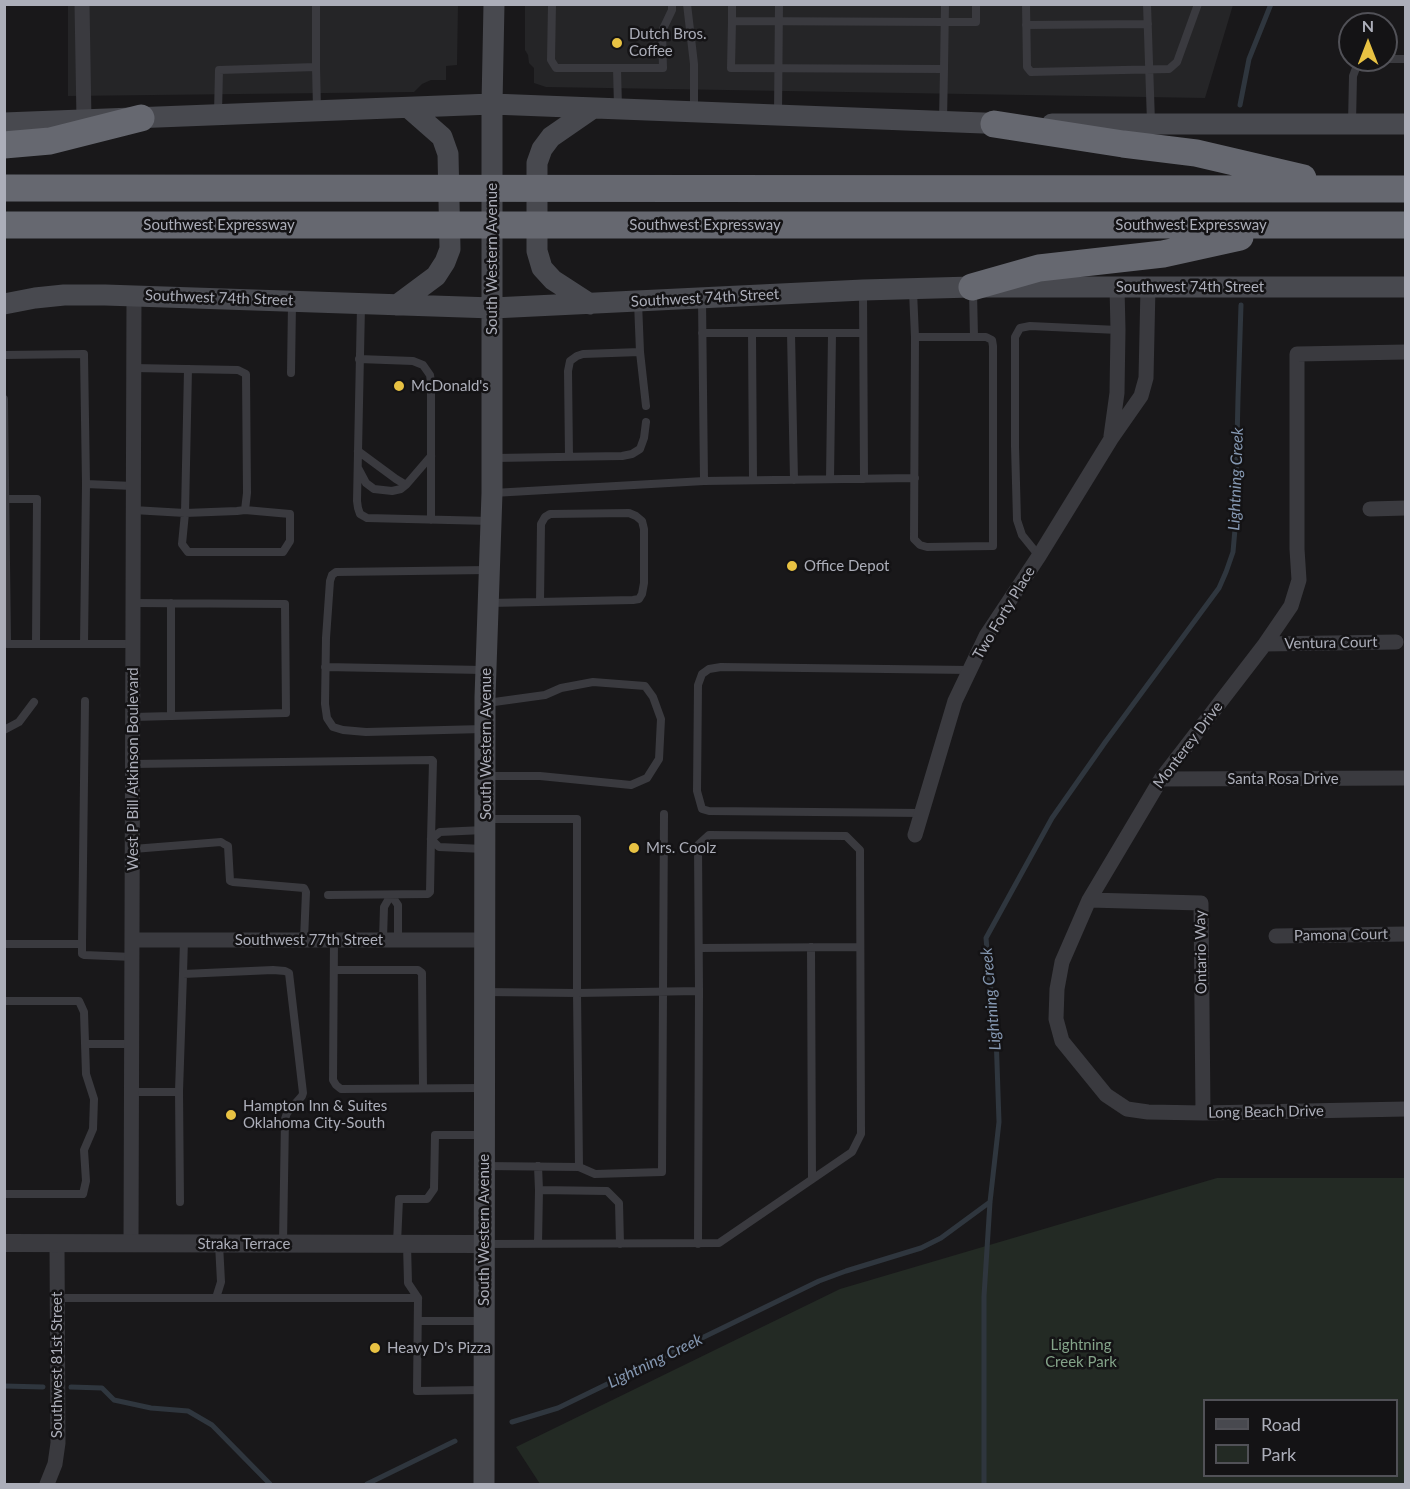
<!DOCTYPE html>
<style>
body{margin:0}
#map{position:relative;width:1410px;height:1489px;overflow:hidden;background:#19181a;font-family:Lato,sans-serif}
canvas{display:block}
.frame{position:absolute;inset:0;border:6px solid #acaeb9;pointer-events:none}
.legend{position:absolute;left:1203px;top:1399px;width:195px;height:78px;box-sizing:border-box;background:#141315;border:2px solid #515157;margin:0;padding:8px 10px;list-style:none;font-size:18px;color:#acaeb9}
.legend li{display:flex;align-items:center;gap:12px;height:30px}
.legend b{width:30px;border:2px solid #515157}
.north{position:absolute;left:1338px;top:12px;width:60px;height:60px;box-sizing:border-box;background:#141315;border:2px solid #515157;border-radius:50%;rotate:0deg;font-size:16px;font-weight:700;line-height:24px;text-align:center;color:#acaeb9}
.north::after{content:'';display:block;margin:auto;width:21px;height:27px;background:#e8c243;clip-path:polygon(50% 0,100% 100%,50% 72%,0 100%)}
</style>
<div id="map">
<canvas width="1410" height="1489"></canvas>
<div class="frame"></div>
<ul class="legend">
<li><b style="height:8px;background:#48494f"></b>Road</li>
<li><b style="height:16px;background:#232a24"></b>Park</li>
</ul>
<div class="north">N</div>
</div>
<script>
const c = document.querySelector('canvas').getContext('2d');
c.lineJoin = 'round';
function fill(path, color) { c.fillStyle = color; c.fill(path, 'evenodd'); }
const toPath = rows => new Path2D(rows.map(r => 'M' + r).join(''));
function strokePath(path, color, width, dash) { c.strokeStyle = color; c.lineWidth = width; c.lineCap = dash ? 'butt' : 'round'; c.setLineDash(dash || []); c.stroke(path); }
function write(font, color, halo, rows, align = 'center') {
  c.font = font + ' Lato,sans-serif'; c.lineWidth = 5; c.setLineDash([]); c.textBaseline = 'middle'; c.strokeStyle = halo; c.fillStyle = color; for (const [text, x, y, turn = 0] of rows) {
    c.save(); c.translate(x, y); c.rotate((+turn || 0) * Math.PI / 180); c.textAlign = isNaN(turn) ? turn : align; if (halo) c.strokeText(text, 0, 0); c.fillText(text, 0, 0); c.restore();
  }
}
fill(toPath([
 [220,4,458,5,457,65,446,66,446,80,431,80,422,84,414,92,68,96,68,5],
 [525,5,1233,5,1205,98,546,87,534,83,534,68,529,63,528,55,525,50]
]), '#252527');
fill(toPath([
 [1217,1178,1405,1178,1405,1484,540,1484,516,1447,840,1289],
 [1204,1400,1396,1400,1396,1476,1204,1476]
]), '#232a24');
strokePath(toPath([
 [1240,105,1249,59,1271,4],
 [4,1386,43,1387],
 [71,1387,102,1388,114,1400,151,1408,188,1411,212,1425,270,1484],
 [512,1422,558,1408,819,1281,846,1271,921,1248,941,1238,990,1202],
 [367,1484,455,1441],
 [984,1484,984,1296,990,1202,999,1122,995,1005,990,985,986,938,1052,818,1106,741,1219,588,1226,572,1233,552,1235,529,1238,398,1241,305]
]), '#2f363e', 5);
strokePath(toPath([
 [316,4,316,67],
 [552,4,551,60,556,68,617,68,618,107],
 [687,4,694,64,694,110],
 [732,4,732,21,944,22,976,22,976,4],
 [1026,4,1027,67,1031,72,1169,69,1177,62,1198,4],
 [1147,4,1151,122],
 [732,21,731,68,944,69,943,121],
 [1026,25,1148,24],
 [1386,59,1406,59],
 [617,68,663,68,662,31,672,10,672,4],
 [944,69,945,4],
 [218,113,219,70,316,67,317,109],
 [778,114,779,4],
 [1352,123,1353,76,1358,63,1363,60],
 [863,291,864,479],
 [913,291,915,337,914,539,920,545,927,547,993,546,993,346,992,340,986,337,915,337],
 [973,291,974,337],
 [702,299,704,481],
 [638,302,640,352,646,406],
 [361,306,357,501,358,508,360,514,367,518,490,521],
 [702,333,863,333],
 [752,333,753,480],
 [791,333,794,480],
 [4,355,84,354,86,484,133,486],
 [359,359,413,361,423,365,430,375,431,382,431,520],
 [188,369,185,513,182,544,188,552,283,552,290,541,290,514,245,510],
 [291,373,292,303],
 [4,399,7,644,133,644],
 [358,451,396,479,406,485,431,456],
 [569,457,568,371,570,361,577,356,583,354,640,352],
 [495,458,622,456,632,454,640,449,644,438,646,422],
 [358,468,366,483,374,489,392,491,401,489,406,485],
 [830,479,832,334],
 [493,493,704,481,915,478],
 [5,499,37,499,36,644],
 [133,510,185,513,237,511,245,510,247,493,246,374,238,370,134,368],
 [1039,556,1022,535,1017,520,1015,446,1015,337,1020,328,1030,326,1118,330],
 [490,603,633,600,639,599,642,594,644,583,644,529,642,521,636,516,629,513,550,514,545,517,541,524,540,602],
 [84,644,86,484],
 [325,667,483,670],
 [171,716,171,603],
 [133,717,286,713,285,604,133,603],
 [483,729,366,732,343,730,333,727,327,718,325,704,326,638,330,581,332,575,336,572,488,570],
 [4,730,19,722,34,702],
 [133,764,432,760,433,761,431,839,430,892,428,894,328,895],
 [486,776,540,776,631,785,647,778,659,759,661,719,653,697,645,686,593,682,561,688,545,695,487,703],
 [922,813,709,811,702,809,697,791,698,685,702,674,709,669,721,667,970,670],
 [133,849,221,842,224,844,228,846,230,881,233,882,304,888,306,892,304,940],
 [484,849,439,847,431,839,440,832,484,830],
 [383,939,384,907,391,895,398,905,398,940],
 [184,940,183,974,273,970,285,971,289,973,303,1093,302,1096,287,1113,285,1119,283,1243],
 [334,940,333,1080,336,1085,341,1089,484,1088],
 [4,944,82,944,82,954,84,955,133,957],
 [82,944,85,701],
 [811,947,812,1179],
 [699,948,860,947],
 [334,970,418,970,422,973,423,1088],
 [485,992,577,993,579,1167,486,1166],
 [4,1001,79,1001,84,1012,86,1074,94,1099,93,1129,84,1150,86,1181,83,1194,4,1194],
 [85,1044,132,1044],
 [132,1092,179,1092],
 [538,1166,539,1190],
 [579,1167,595,1174,662,1172,664,814],
 [180,1202,179,1091,183,974],
 [397,1243,399,1199,427,1199,434,1189,435,1135,482,1135],
 [407,1244,408,1283,418,1298],
 [486,1244,719,1243,852,1152,861,1134,860,850,846,836,709,835,698,845,699,991,577,993,577,819,487,819],
 [538,1244,539,1190,607,1191,619,1203,620,1244],
 [698,1244,699,991],
 [57,1298,418,1298,417,1391,482,1390],
 [216,1298,221,1282,219,1244],
 [418,1321,482,1321]
]), '#3a3a3f', 8);
strokePath(toPath([
 [82,4,84,120],
 [1406,352,1297,354,1297,549,1299,580,1291,606,1265,644,1161,779,1089,900,1062,962,1057,989,1056,1019,1062,1041,1106,1095,1127,1109,1148,1112,1203,1113,1406,1109],
 [1111,436,1117,393,1118,330,1117,287],
 [1370,509,1406,508],
 [1265,644,1396,642],
 [1161,779,1406,778],
 [915,835,955,701,986,636,1039,556,1111,439,1141,396,1146,378,1148,287],
 [1089,900,1201,903,1203,1113],
 [1276,936,1406,934],
 [133,940,485,940],
 [131,1244,134,295],
 [47,1484,55,1464,58,1443,57,1243]
]), '#3a3a3f', 15);
strokePath(toPath([
 [4,1243,484,1244]
]), '#3a3a3f', 18);
strokePath(toPath([
 [4,123,492,104,1009,124],
 [1052,124,1406,124],
 [4,304,35,298,64,295,105,295,493,308,863,290,972,287,1406,287],
 [590,304,553,280,542,268,537,251,537,163,542,149,551,137,593,108],
 [397,305,436,276,445,262,450,249,448,154,442,137,409,108],
 [484,1484,485,697,492,493,492,104,494,4]
]), '#48494f', 21);
strokePath(toPath([
 [994,124,1123,144,1196,153,1303,178],
 [4,145,50,141,141,118],
 [4,188,1406,189],
 [4,225,1406,225],
 [972,287,1039,268,1163,254,1240,237]
]), '#666870', 27);
for (const [x, y, r, color] of [
 [617,43,6,"#e8c243"],
 [399,386,6,"#e8c243"],
 [792,566,6,"#e8c243"],
 [634,848,6,"#e8c243"],
 [231,1115,6,"#e8c243"],
 [375,1348,6,"#e8c243"]
]) { const dot = new Path2D(); dot.arc(x, y, r, 0, 2 * Math.PI); c.fillStyle = color; c.fill(dot); strokePath(dot, '#141315', 2); }
write('15px', '#acaeb9', '#141315', [
 ["Dutch Bros.",629,34],
 ["Coffee",629,51],
 ["McDonald's",411,386],
 ["Office Depot",804,566],
 ["Mrs. Coolz",646,848],
 ["Hampton Inn & Suites",243,1106],
 ["Oklahoma City-South",243,1123],
 ["Heavy D's Pizza",387,1348]
], 'left');
write('15px', '#acaeb9', '#141315', [
 ["Southwest Expressway",219,225],
 ["Southwest Expressway",705,225],
 ["Southwest Expressway",1191,225],
 ["South Western Avenue",492,259,-90],
 ["Southwest 74th Street",1190,287],
 ["Southwest 74th Street",219,298,2],
 ["Southwest 74th Street",705,298,-3],
 ["Two Forty Place",1004,613,-59],
 ["Ventura Court",1331,643,-1],
 ["South Western Avenue",486,744,-90],
 ["Monterey Drive",1188,745,-53],
 ["West P Bill Atkinson Boulevard",133,769,-90],
 ["Santa Rosa Drive",1283,779],
 ["Pamona Court",1341,935,-1],
 ["Southwest 77th Street",309,940],
 ["Ontario Way",1201,952,-91],
 ["Long Beach Drive",1266,1112,-1],
 ["South Western Avenue",484,1230,-90],
 ["Straka Terrace",244,1244],
 ["Southwest 81st Street",57,1365,-90]
]);
write('15px', '#84a389', '#141315', [
 ["Lightning",1081,1345],
 ["Creek Park",1081,1362]
]);
write('italic 16px', '#8598b2', '#141315', [
 ["Lightning Creek",1236,479,-88],
 ["Lightning Creek",991,999,-95],
 ["Lightning Creek",655,1361,-26]
]);
</script>
